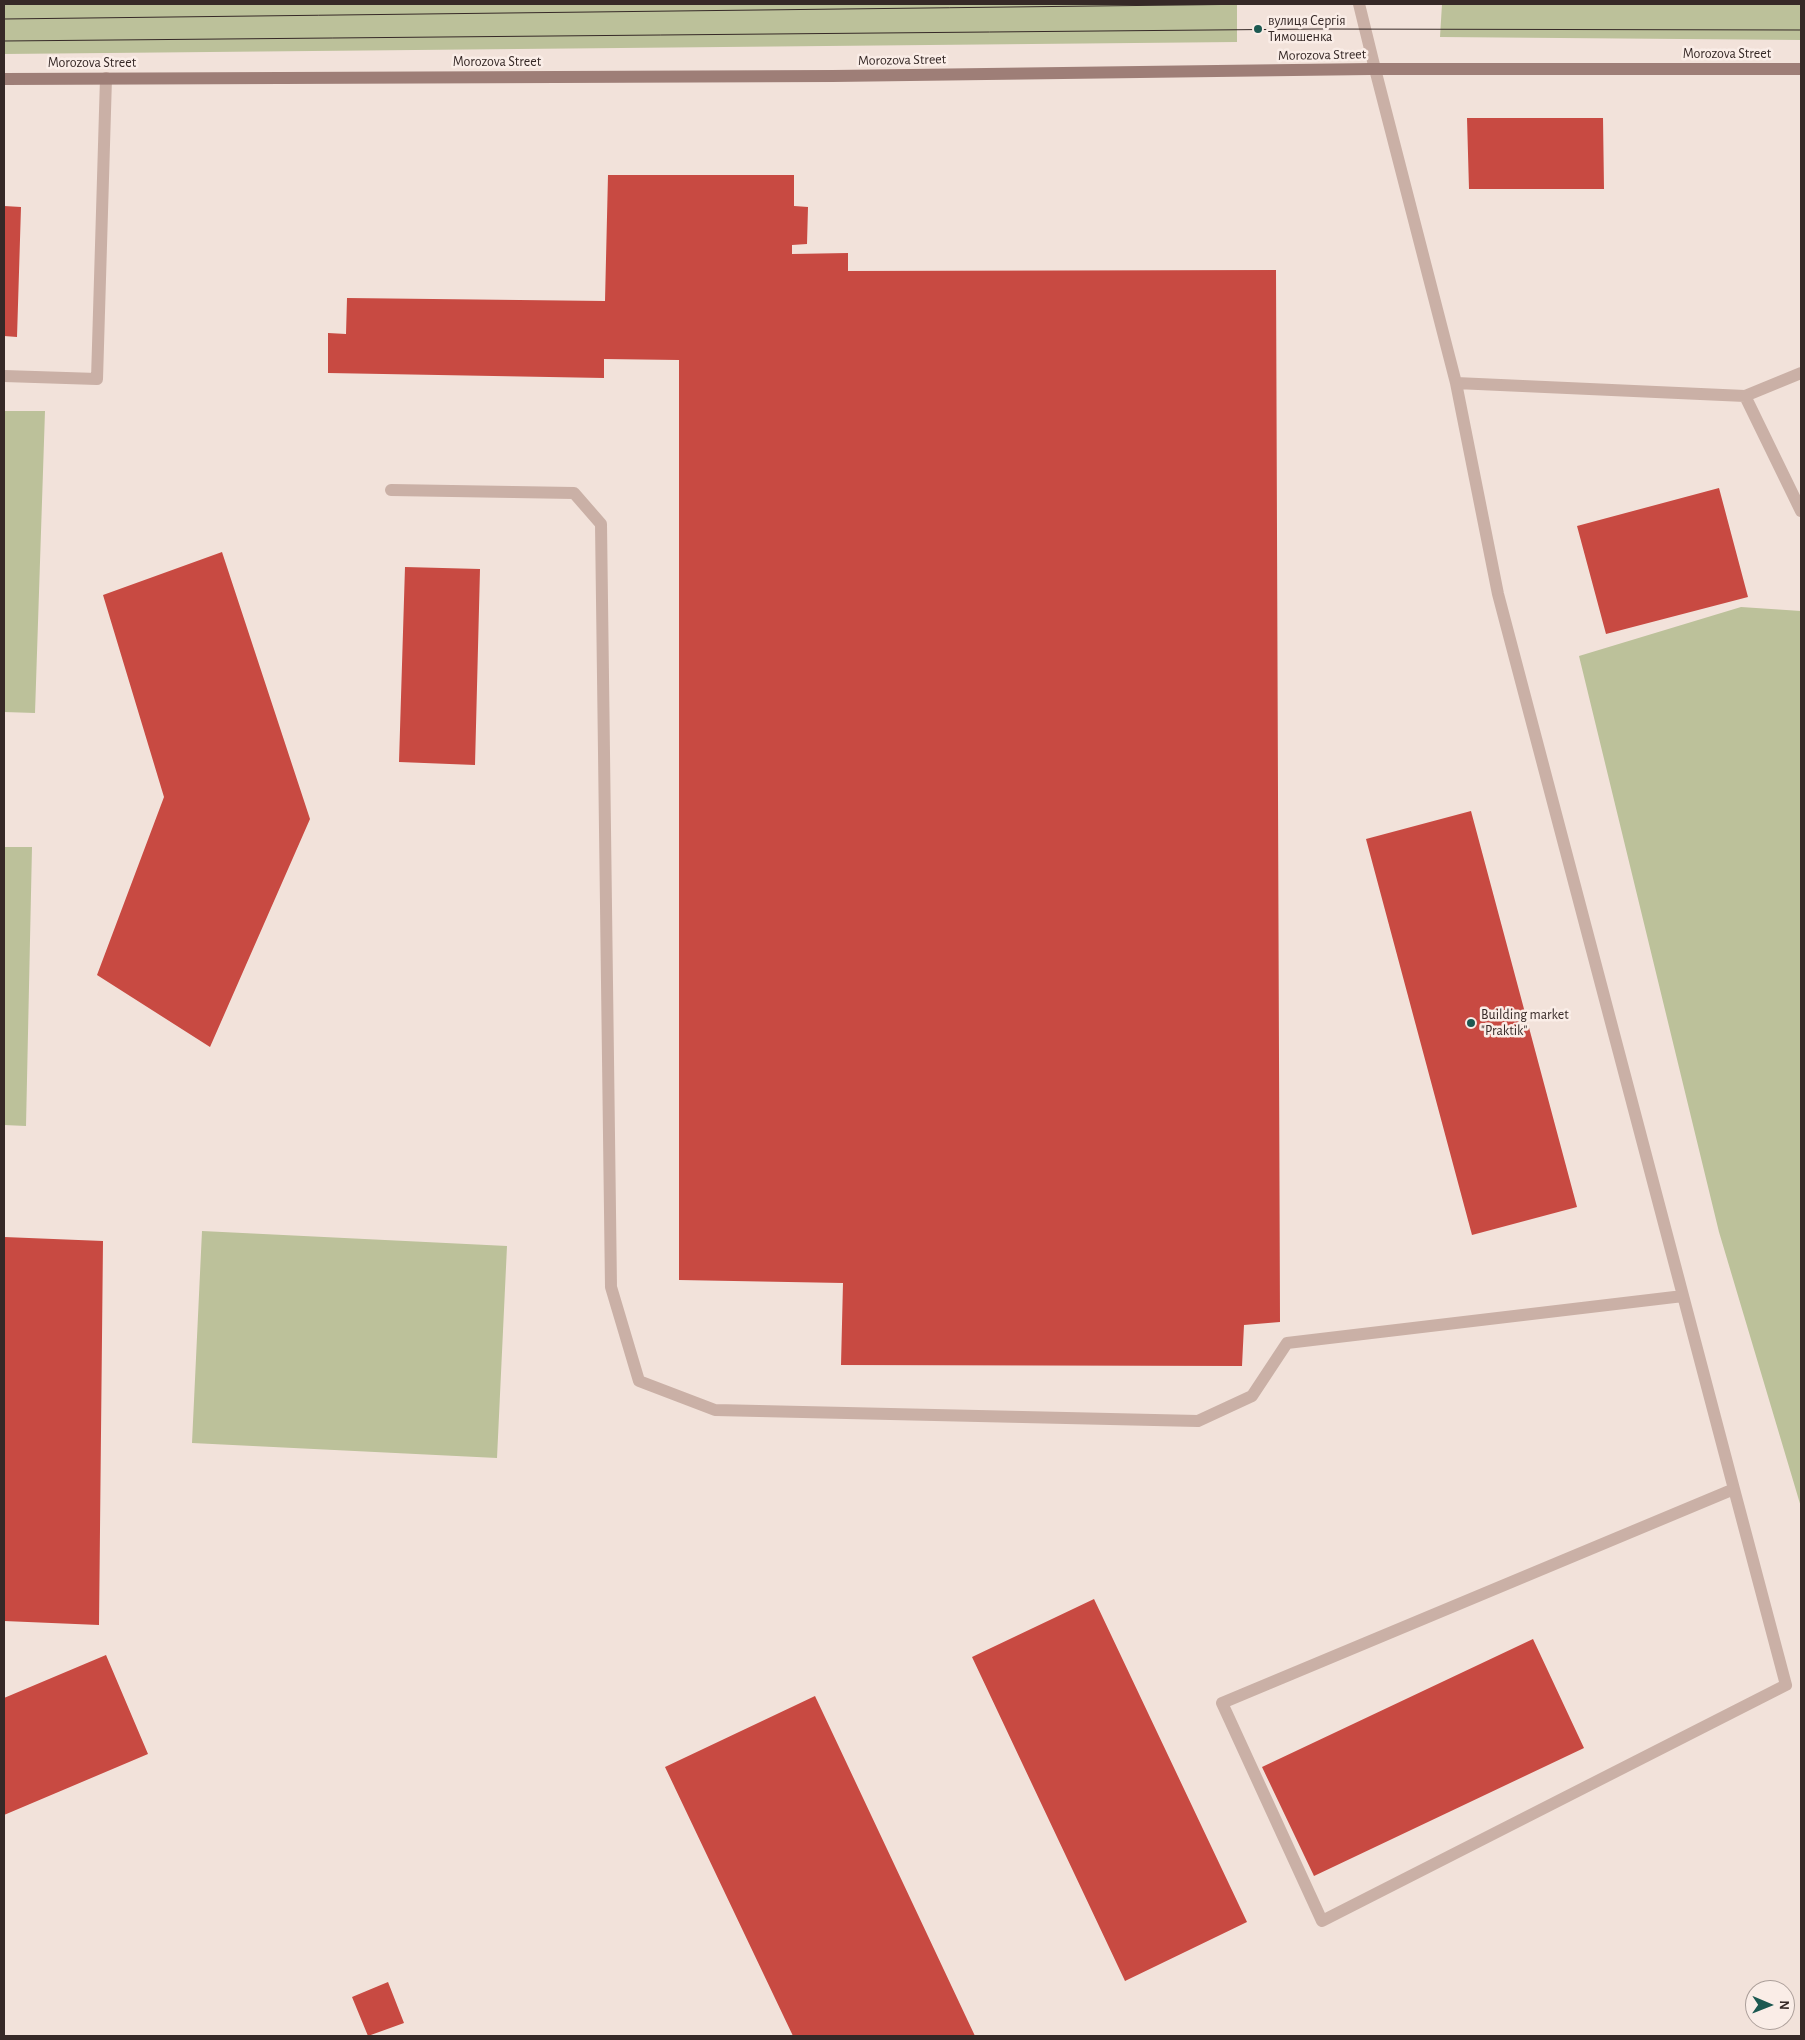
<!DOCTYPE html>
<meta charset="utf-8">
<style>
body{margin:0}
#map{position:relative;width:1805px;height:2040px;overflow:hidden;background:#f2e2da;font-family:"Alegreya Sans",sans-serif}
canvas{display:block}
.frame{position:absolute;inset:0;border:5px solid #362927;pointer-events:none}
.north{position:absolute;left:1745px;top:1980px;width:50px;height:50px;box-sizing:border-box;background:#faede7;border:1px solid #ac9f9a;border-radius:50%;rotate:91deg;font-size:14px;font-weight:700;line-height:20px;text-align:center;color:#362927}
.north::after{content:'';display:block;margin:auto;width:18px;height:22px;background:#1c5951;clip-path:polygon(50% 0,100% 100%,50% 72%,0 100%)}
</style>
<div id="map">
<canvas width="1805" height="2040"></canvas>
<div class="frame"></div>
<div class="north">N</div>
</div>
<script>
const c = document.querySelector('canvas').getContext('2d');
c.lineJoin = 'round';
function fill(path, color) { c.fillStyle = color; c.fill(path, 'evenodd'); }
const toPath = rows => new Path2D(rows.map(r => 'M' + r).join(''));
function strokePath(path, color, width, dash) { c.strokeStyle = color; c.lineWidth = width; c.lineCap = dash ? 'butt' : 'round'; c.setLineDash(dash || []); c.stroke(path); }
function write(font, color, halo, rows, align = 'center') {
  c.font = font + ' "Alegreya Sans",sans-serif'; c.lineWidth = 5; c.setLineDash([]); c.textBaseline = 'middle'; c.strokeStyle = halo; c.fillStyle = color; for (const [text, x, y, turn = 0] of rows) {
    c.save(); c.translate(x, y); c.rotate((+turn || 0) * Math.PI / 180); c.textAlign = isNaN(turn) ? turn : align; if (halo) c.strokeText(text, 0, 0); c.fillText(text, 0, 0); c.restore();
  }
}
fill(toPath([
 [4,4,1237,4,1237,42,4,54],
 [1442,4,1801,4,1801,40,1440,37],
 [4,411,45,411,35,713,4,712],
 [1741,607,1801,611,1801,1507,1719,1232,1579,656],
 [4,847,32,847,26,1126,4,1125],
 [202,1231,507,1246,497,1458,192,1443]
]), '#bcc19a');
fill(toPath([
 [1467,118,1603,118,1604,189,1469,189],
 [608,175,794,175,794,206,808,207,807,244,792,245,792,254,848,253,848,271,1276,270,1280,1322,1244,1325,1242,1366,841,1365,843,1283,679,1280,679,360,604,359,604,378,328,373,328,333,346,334,347,298,605,301],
 [4,206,21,207,17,337,4,336],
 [1719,488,1748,597,1606,634,1577,526],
 [222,552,310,819,210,1047,97,975,164,797,103,595],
 [405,567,480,569,475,765,399,762],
 [1471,811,1577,1207,1472,1235,1366,839],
 [4,1237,103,1241,99,1625,4,1621],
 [1094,1599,1247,1922,1125,1981,972,1657],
 [1533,1639,1584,1748,1314,1876,1262,1767],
 [106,1655,148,1754,4,1815,4,1698],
 [815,1696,975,2036,793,2036,665,1767],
 [388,1982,404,2023,368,2036,352,1997]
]), '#c84a42');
strokePath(toPath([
 [1375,69,1456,383,1498,594,1734,1489,1786,1685,1322,1921,1222,1703,1734,1489],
 [4,376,97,379,106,78],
 [1456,383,1745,396,1801,373],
 [1745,396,1801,511],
 [391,490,574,493,601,524,611,1287,639,1381,715,1410,1198,1421,1252,1396,1287,1343,1683,1296]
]), '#cab0a6', 12);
strokePath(toPath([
 [1359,4,1375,69]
]), '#cab0a6', 12);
strokePath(toPath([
 [4,79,833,76,1370,69,1801,69]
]), '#9e7e77', 12);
strokePath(toPath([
 [4,19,1264,4],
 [4,41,1318,29,1801,30]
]), '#362927', 1);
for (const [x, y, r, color] of [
 [1258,29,5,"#1c5951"],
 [1471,1023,5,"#1c5951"]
]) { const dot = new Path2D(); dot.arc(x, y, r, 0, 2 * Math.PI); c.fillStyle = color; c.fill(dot); strokePath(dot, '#faede7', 2); }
write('14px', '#362927', '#faede7', [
 ["вулиця Сергія",1268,21],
 ["Тимошенка",1268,37],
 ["Building market",1481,1015],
 ["\"Praktik\"",1481,1031]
], 'left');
write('14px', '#362927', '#faede7', [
 ["Morozova Street",1727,54],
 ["Morozova Street",1322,55,-1],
 ["Morozova Street",902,60,-1],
 ["Morozova Street",497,62],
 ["Morozova Street",92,63]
]);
</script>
